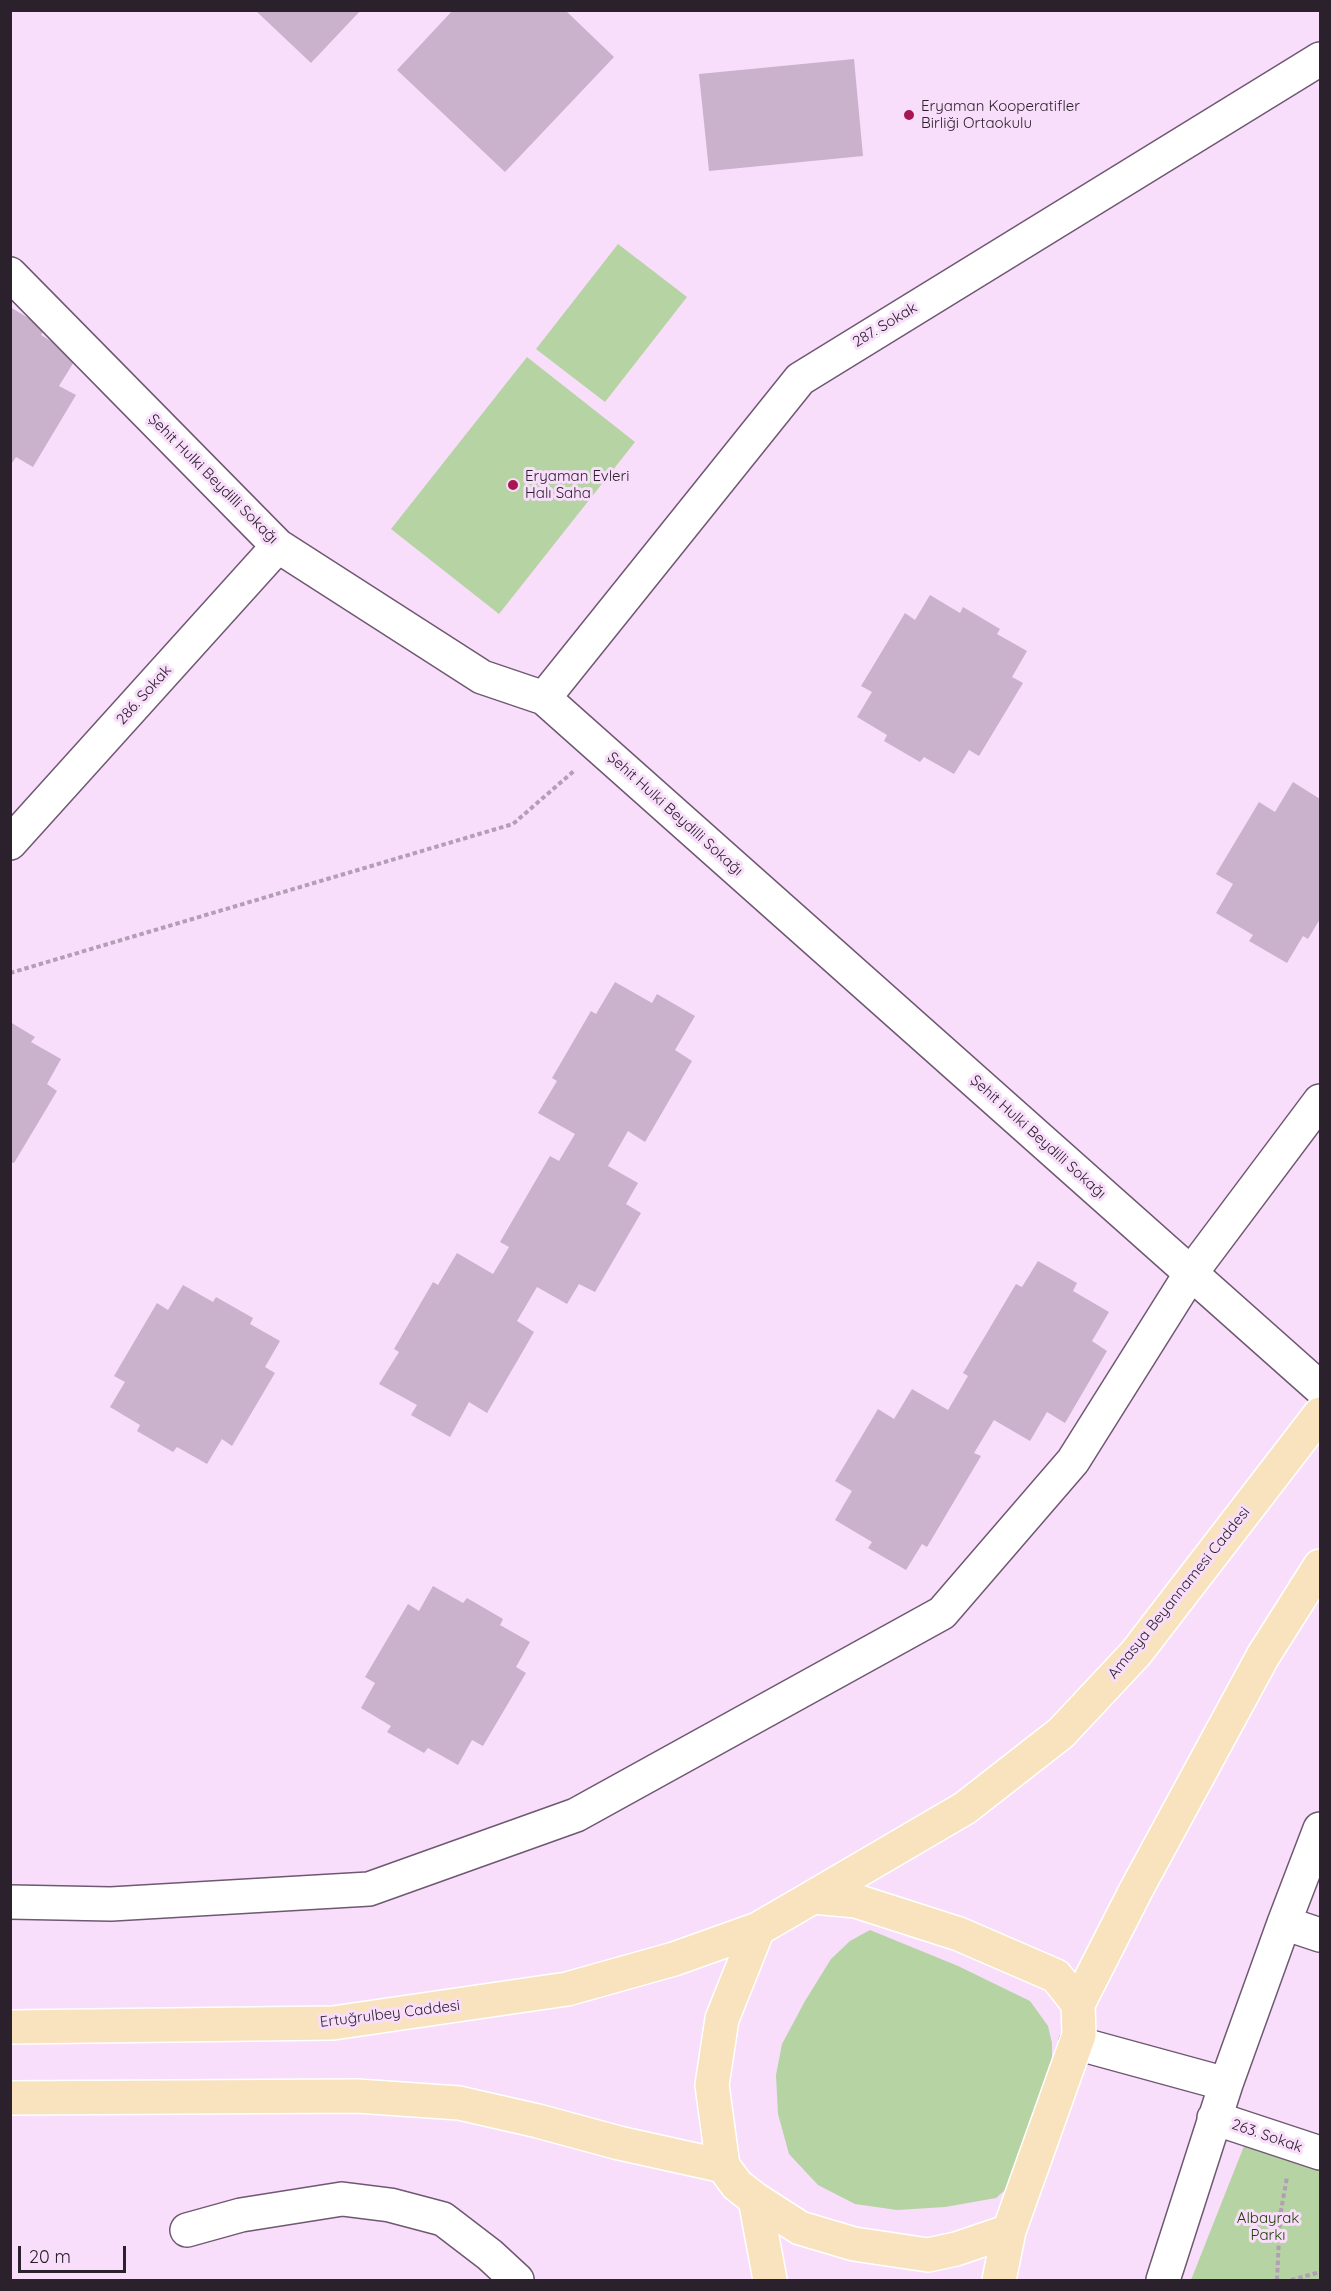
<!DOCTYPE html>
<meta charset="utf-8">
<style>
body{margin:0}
#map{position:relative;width:1331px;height:2291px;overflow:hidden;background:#f8defa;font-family:Quicksand,sans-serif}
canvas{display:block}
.frame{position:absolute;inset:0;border:12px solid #2b212c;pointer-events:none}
.scale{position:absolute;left:18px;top:2246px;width:108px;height:27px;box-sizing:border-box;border:3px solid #2b212c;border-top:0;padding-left:8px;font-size:18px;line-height:21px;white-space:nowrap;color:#2b212c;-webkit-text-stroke:4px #f8defa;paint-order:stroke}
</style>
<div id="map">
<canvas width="1331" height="2291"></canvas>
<div class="frame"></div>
<div class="scale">20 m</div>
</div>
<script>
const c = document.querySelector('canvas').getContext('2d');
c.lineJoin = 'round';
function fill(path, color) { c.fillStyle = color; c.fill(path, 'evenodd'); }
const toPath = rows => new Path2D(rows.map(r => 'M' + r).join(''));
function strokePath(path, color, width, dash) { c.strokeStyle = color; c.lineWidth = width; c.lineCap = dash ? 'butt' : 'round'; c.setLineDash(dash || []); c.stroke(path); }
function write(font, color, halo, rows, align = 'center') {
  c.font = font + ' Quicksand,sans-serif'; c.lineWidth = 6; c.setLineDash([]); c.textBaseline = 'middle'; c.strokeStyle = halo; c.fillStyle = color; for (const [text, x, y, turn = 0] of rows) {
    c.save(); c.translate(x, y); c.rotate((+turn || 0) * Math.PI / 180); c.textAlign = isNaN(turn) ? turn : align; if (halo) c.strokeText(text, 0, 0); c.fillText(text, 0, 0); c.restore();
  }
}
fill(toPath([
 [618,244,687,297,605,402,536,349],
 [527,357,635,442,499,614,391,529],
 [870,1930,958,1966,1030,2001,1048,2026,1052,2043,1052,2064,1014,2182,996,2198,945,2207,897,2210,855,2204,818,2185,789,2154,778,2114,776,2075,782,2044,805,2001,831,1959,850,1941],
 [1246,2141,1320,2168,1320,2280,1191,2280]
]), '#b6d3a3');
fill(toPath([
 [255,10,361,10,311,63],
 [453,10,565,10,614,57,505,172,397,70],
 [854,59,863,156,709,171,699,74],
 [10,307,45,328,41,335,77,357,59,386,76,395,33,467,16,457,10,466],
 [930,595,960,613,963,607,1000,629,997,634,1027,651,1012,677,1023,683,979,756,969,750,954,774,924,757,920,762,884,741,887,735,857,717,872,692,861,686,905,613,915,620],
 [1293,782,1320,799,1320,919,1308,939,1303,936,1287,963,1249,941,1253,935,1216,913,1233,884,1216,874,1259,802,1275,812],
 [615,982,652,1003,657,994,695,1016,675,1050,692,1061,645,1142,628,1131,608,1166,638,1183,626,1204,641,1213,595,1292,579,1284,567,1304,537,1287,517,1321,534,1332,487,1413,469,1402,450,1437,411,1415,417,1405,379,1384,399,1352,394,1349,433,1282,438,1285,457,1253,493,1274,509,1247,500,1242,550,1156,559,1161,575,1134,538,1113,557,1081,552,1078,591,1011,596,1014],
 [10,1022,35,1037,31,1042,61,1059,47,1084,57,1091,14,1163,10,1162],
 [1038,1261,1077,1283,1073,1291,1109,1312,1092,1341,1107,1351,1065,1423,1047,1412,1030,1441,994,1420,974,1453,981,1456,927,1547,922,1544,906,1570,868,1548,872,1542,835,1520,852,1491,835,1481,878,1409,894,1419,912,1389,948,1410,968,1376,963,1373,1016,1284,1022,1287],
 [183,1285,213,1302,216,1297,253,1318,250,1324,280,1341,265,1367,275,1373,232,1446,222,1439,207,1464,177,1447,173,1452,137,1431,140,1425,110,1407,125,1382,114,1376,157,1303,168,1310],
 [433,1586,463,1603,467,1598,503,1619,500,1625,530,1642,516,1667,526,1673,483,1746,472,1740,458,1765,428,1748,424,1753,387,1732,391,1726,361,1708,375,1683,365,1677,408,1604,419,1611]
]), '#cab1cc');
const minor = toPath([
 [10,274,278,546,482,677,544,698,1320,1388],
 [544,698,800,379,1320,59],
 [10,843,278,546],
 [10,1902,111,1904,369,1889,576,1815,942,1613,1073,1461,1191,1273,1320,1101],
 [1284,1923,1320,1935],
 [1076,2043,1226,2084],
 [1214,2118,1320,2153],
 [187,2230,241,2215,342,2199,390,2205,443,2219,490,2255,517,2280],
 [1163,2280,1226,2084,1284,1923,1320,1829]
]);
const major = toPath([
 [813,1897,856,1901,959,1934,1056,1976,1078,2004,1079,2035,1009,2231,956,2249,928,2255,854,2244,800,2228,755,2199,737,2185,723,2166,712,2085,722,2019,758,1929,813,1897],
 [813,1897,965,1808,1061,1733,1136,1653,1320,1414],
 [1078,2004,1136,1890,1263,1656,1320,1566],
 [10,2027,333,2023,567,1989,674,1959,758,1929],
 [10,2098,357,2096,459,2103,538,2121,619,2143,723,2166],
 [755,2199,770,2280],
 [999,2280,1009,2231]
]);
strokePath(minor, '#6f5871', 36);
strokePath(major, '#fff', 36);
strokePath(toPath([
 [10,973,513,824,575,770],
 [1277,2280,1280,2216,1287,2177],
 [1291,2280,1320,2272]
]), '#b39eb5', 4, [4.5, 3]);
strokePath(minor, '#fff', 33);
strokePath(major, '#f9e2be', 33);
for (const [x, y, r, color] of [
 [909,115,6,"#a81651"],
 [513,485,6,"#a81651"]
]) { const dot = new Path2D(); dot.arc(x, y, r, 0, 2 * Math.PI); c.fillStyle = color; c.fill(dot); strokePath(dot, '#f8defa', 2); }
write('15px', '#2b212c', '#f8defa', [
 ["Eryaman Kooperatifler",921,106],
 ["Birliği Ortaokulu",921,123],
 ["Eryaman Evleri",525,476],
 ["Halı Saha",525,493]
], 'left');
write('15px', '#2b212c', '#f8defa', [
 ["287. Sokak",885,325,-31],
 ["Şehit Hulki Beydilli Sokağı",213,479,45],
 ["286. Sokak",144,695,-48],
 ["Şehit Hulki Beydilli Sokağı",675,814,42],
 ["Şehit Hulki Beydilli Sokağı",1038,1137,42],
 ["Amasya Beyannamesi Caddesi",1179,1593,-51],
 ["Ertuğrulbey Caddesi",390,2014,-7],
 ["263. Sokak",1267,2136,19]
]);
write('15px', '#213e05', '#f8defa', [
 ["Albayrak",1268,2218],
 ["Parkı",1268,2235]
]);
</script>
